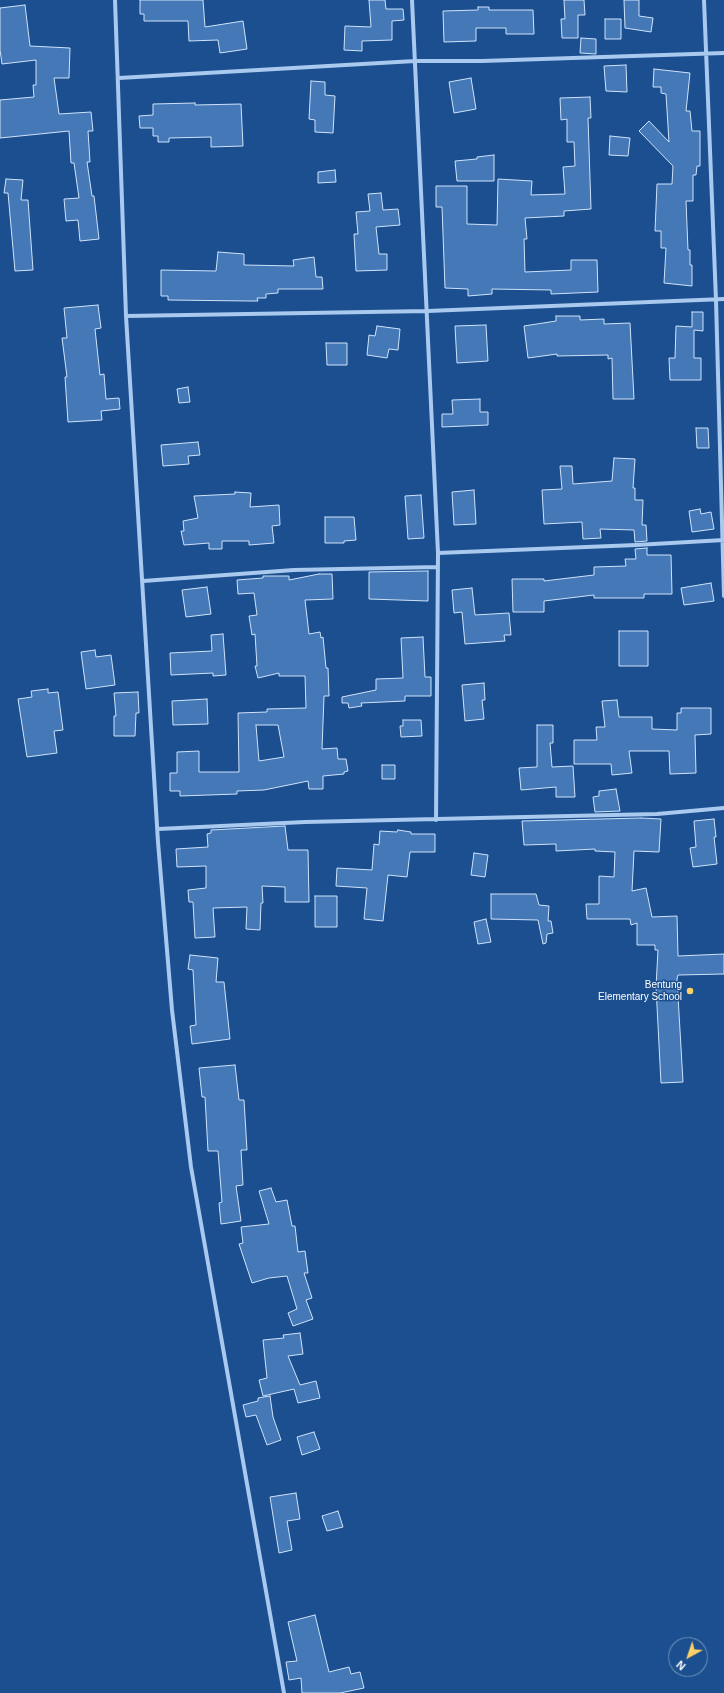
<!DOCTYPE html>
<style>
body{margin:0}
#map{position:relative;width:724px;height:1693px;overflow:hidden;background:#1b4f8f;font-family:Helvetica,sans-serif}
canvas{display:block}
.north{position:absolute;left:668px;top:1637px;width:40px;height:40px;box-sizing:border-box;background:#1b4f8f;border:1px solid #7695bc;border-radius:50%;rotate:220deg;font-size:11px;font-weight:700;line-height:16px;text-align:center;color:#fff}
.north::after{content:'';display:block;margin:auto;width:14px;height:18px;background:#ffd166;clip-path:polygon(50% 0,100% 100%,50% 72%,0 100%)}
</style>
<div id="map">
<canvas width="724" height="1693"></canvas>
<div class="north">N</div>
</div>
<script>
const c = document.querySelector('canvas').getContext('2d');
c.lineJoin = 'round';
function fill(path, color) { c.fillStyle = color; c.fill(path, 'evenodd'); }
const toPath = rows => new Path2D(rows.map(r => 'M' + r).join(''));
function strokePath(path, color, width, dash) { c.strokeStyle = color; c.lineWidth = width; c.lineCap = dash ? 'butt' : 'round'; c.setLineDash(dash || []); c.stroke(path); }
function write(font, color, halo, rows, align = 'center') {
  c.font = font + ' Helvetica,sans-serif'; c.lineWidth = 3; c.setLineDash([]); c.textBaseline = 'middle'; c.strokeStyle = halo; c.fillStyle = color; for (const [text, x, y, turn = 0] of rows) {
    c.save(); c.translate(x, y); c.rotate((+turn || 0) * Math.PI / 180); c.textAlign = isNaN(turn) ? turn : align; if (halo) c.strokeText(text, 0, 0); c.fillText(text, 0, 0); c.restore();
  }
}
const building = toPath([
 [140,0,203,0,205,27,243,21,247,49,220,53,218,40,189,41,188,21,144,21,144,14,140,14,140,0],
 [369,0,385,0,386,9,403,9,404,20,392,21,392,40,362,41,362,51,344,50,345,26,371,27,369,0],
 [564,0,584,0,585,15,578,15,578,38,562,38,561,19,565,19,564,0],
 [624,0,639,0,639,16,653,18,651,32,625,28,624,0],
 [25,5,30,46,70,48,69,78,54,78,59,114,91,112,93,131,88,131,90,162,87,162,92,196,94,196,99,239,80,241,78,220,66,221,64,199,79,198,74,163,71,163,69,131,0,138,0,100,34,97,33,85,36,85,36,60,2,64,0,50,0,8,25,5],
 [478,7,489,7,489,10,533,10,534,34,506,34,506,28,476,28,476,41,444,42,443,11,478,10,478,7],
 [605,19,621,19,621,39,605,39,605,19],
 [581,38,596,39,596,54,580,53,581,38],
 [626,65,627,92,606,91,604,66,626,65],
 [654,69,690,73,686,111,690,111,692,131,700,131,700,166,697,166,696,175,693,175,693,201,686,201,688,250,690,250,690,265,692,265,692,286,664,283,666,248,661,248,661,231,655,231,657,184,672,184,673,166,639,131,649,121,669,142,666,94,661,93,661,87,653,87,654,69],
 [471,78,476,109,454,113,449,82,471,78],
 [311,81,325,82,325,95,335,96,333,133,315,132,315,120,309,119,311,81],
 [590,97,591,118,588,118,591,209,564,211,564,216,525,218,527,239,524,239,525,272,571,270,571,260,597,260,598,292,551,294,551,290,492,289,492,294,468,296,468,289,445,288,442,207,436,207,436,186,467,186,467,224,497,225,498,179,532,181,531,195,565,194,563,167,575,166,574,142,567,142,567,119,561,120,560,98,590,97],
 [195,103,195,105,241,104,243,146,211,147,211,137,169,138,169,142,158,142,158,136,153,136,153,128,140,128,139,116,153,115,153,104,195,103],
 [610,136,630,138,628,156,609,155,610,136],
 [494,155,494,181,457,181,455,161,477,159,477,157,494,155],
 [335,170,336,182,318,183,318,172,335,170],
 [6,179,23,180,21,200,28,200,33,270,15,271,8,193,4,193,6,179],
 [381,193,383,210,398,209,400,225,376,227,379,254,387,254,387,270,356,271,354,234,358,234,356,212,370,211,368,194,381,193],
 [218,252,244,254,244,265,294,266,293,260,314,257,316,277,322,277,323,289,278,289,278,293,266,294,266,298,257,298,258,301,249,301,168,300,168,296,161,296,161,270,216,271,218,252],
 [98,305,101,328,95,329,100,375,104,374,106,399,119,398,120,409,101,411,102,420,68,422,65,377,67,377,62,338,67,338,64,308,98,305],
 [692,312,703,312,703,331,694,330,694,358,701,358,701,380,670,380,669,358,675,358,676,326,692,327,692,312],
 [556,316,580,316,580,320,604,319,604,324,630,323,634,399,613,399,612,358,608,359,608,355,557,356,557,354,528,358,524,326,556,321,556,316],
 [486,325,488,361,457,363,455,326,486,325],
 [377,326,400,329,398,350,389,349,387,358,367,355,369,335,375,336,377,326],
 [326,343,347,343,347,365,327,365,326,343],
 [188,387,190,402,179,403,177,389,188,387],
 [480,399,480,412,488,412,488,425,442,427,442,414,453,414,452,400,480,399],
 [696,428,708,428,709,448,697,448,696,428],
 [198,442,200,455,188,456,189,464,163,466,161,445,198,442],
 [614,458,635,459,633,488,635,488,635,500,643,500,642,525,646,525,647,541,635,542,634,530,600,529,601,538,583,539,582,522,544,524,542,490,562,489,560,466,572,466,573,484,612,481,614,458],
 [474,490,476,524,454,525,452,492,474,490],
 [235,492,251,493,250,507,279,505,280,525,272,526,274,543,249,545,249,541,222,541,222,549,209,549,209,543,184,545,181,531,184,531,183,521,198,518,194,496,235,494,235,492],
 [421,495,424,538,408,539,405,496,421,495],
 [700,509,701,514,711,512,714,529,692,532,689,511,700,509],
 [325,517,354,517,356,540,344,541,344,543,325,543,325,517],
 [647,548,647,555,671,555,672,594,644,594,644,598,594,598,594,595,544,601,544,612,513,612,512,579,544,579,544,581,594,575,594,567,626,566,625,559,636,559,635,549,647,548],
 [428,571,428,601,369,599,369,572,428,571],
 [319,574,332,574,333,599,305,600,309,634,320,632,321,638,323,637,326,668,328,668,329,696,324,696,322,749,337,748,338,759,346,759,348,771,344,772,344,774,323,776,323,789,309,789,308,781,264,790,237,791,237,794,180,796,180,791,170,791,170,773,177,773,177,752,199,751,199,772,239,772,238,713,267,712,267,709,306,708,305,676,279,676,279,673,258,678,255,666,257,666,255,634,252,635,249,616,257,615,254,593,238,594,237,580,263,578,263,576,289,576,289,580,319,574],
 [256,725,278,725,284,757,259,761,256,725],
 [711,583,714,601,684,605,681,588,711,583],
 [207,587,211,614,186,617,182,590,207,587],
 [472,588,475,615,509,613,511,635,504,635,505,641,465,644,462,612,454,613,452,590,472,588],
 [619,631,648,631,648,666,619,666,619,631],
 [223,634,226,675,213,676,213,673,171,675,170,653,212,651,211,635,223,634],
 [423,637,425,677,431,677,431,696,405,696,405,701,361,703,362,706,349,708,348,703,342,703,342,697,376,690,376,679,403,678,401,638,423,637],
 [95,650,96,657,111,655,115,685,86,689,81,652,95,650],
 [484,683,485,700,482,700,484,719,465,721,462,685,484,683],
 [48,689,48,693,58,692,63,730,54,731,57,753,27,757,18,699,32,697,31,691,48,689],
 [138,692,139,713,136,713,135,736,114,736,114,716,116,716,114,693,138,692],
 [207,699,208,724,173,725,172,701,207,699],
 [617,700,619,717,652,717,652,729,677,730,677,713,681,713,681,708,711,708,711,734,695,735,696,773,670,774,669,751,629,751,632,773,612,775,611,764,574,764,574,740,597,740,596,727,605,727,602,701,617,700],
 [403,720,421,720,422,736,401,737,400,726,403,726,403,720],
 [537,725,553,725,553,743,550,743,552,767,573,766,575,797,556,797,556,787,521,790,519,768,537,767,537,725],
 [382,765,395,765,395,779,382,779,382,765],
 [616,789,620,811,595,812,593,797,599,796,599,791,616,789],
 [641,818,661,819,659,852,634,851,632,891,646,888,652,917,677,916,678,956,724,954,724,974,678,975,677,979,683,1082,661,1083,656,987,658,950,655,950,655,945,637,945,637,923,631,925,630,919,587,919,586,904,599,904,599,876,614,877,615,852,595,851,595,849,556,851,556,844,524,845,522,821,641,818],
 [714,819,716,837,714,837,717,864,693,867,690,848,696,847,694,821,714,819],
 [285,826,288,850,308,850,309,902,285,902,285,887,262,886,263,903,261,903,260,930,246,929,247,907,213,908,215,937,195,938,193,902,189,902,188,890,206,888,206,866,177,867,176,849,208,847,207,834,211,833,211,830,285,826],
 [398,830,411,832,411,834,435,834,435,852,410,852,407,877,388,875,383,921,364,919,367,888,336,886,337,868,372,870,374,844,379,845,380,831,397,832,398,830],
 [474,853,488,855,485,877,471,875,474,853],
 [491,894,536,894,539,905,549,906,548,921,551,921,553,933,547,934,546,943,543,944,538,920,491,919,491,894],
 [315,896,337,896,337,927,315,927,315,896],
 [486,919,491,942,478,944,474,922,486,919],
 [190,955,218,958,216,982,224,982,230,1039,192,1044,190,1026,196,1025,193,970,188,969,190,955],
 [235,1065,239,1100,244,1100,247,1150,241,1150,243,1185,236,1186,241,1221,221,1224,219,1203,222,1202,218,1151,208,1151,205,1097,202,1097,199,1068,235,1065],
 [271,1188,276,1202,287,1200,292,1226,295,1226,298,1252,305,1251,308,1273,304,1273,312,1298,306,1300,313,1319,293,1326,288,1313,297,1309,287,1276,269,1278,252,1283,239,1244,243,1243,241,1227,269,1224,259,1191,271,1188],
 [300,1333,303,1354,288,1356,300,1385,316,1381,320,1398,298,1403,294,1389,263,1396,259,1380,267,1378,263,1340,284,1338,283,1335,300,1333],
 [270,1396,273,1417,281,1440,267,1445,256,1415,246,1417,243,1405,258,1401,258,1398,270,1396],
 [314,1432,320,1449,302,1455,297,1437,314,1432],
 [296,1493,300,1519,287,1521,292,1550,279,1553,270,1497,296,1493],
 [338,1511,343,1527,327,1531,322,1516,338,1511],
 [315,1615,329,1672,349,1667,351,1674,360,1672,364,1688,340,1693,302,1693,301,1678,289,1680,286,1662,297,1661,288,1622,315,1615]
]);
fill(building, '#4478b7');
strokePath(building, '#cfe3fa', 1);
strokePath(toPath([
 [115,0,126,316,158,842,172,1010,191,1167,284,1693],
 [412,0,438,553,436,820],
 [704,0,716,300,724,596],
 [119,78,415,61,482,61,724,53],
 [126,316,428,311,724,299],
 [438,553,636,545,724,540],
 [143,581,294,570,438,567],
 [158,829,305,822,657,814,724,808]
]), '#a9c9ee', 4);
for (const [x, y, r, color] of [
 [690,991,4,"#ffd166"]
]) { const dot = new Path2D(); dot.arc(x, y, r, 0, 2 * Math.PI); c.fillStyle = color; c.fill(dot); strokePath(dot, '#1b4f8f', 1.5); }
write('10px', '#fff', '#1b4f8f', [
 ["Bentung",682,985],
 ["Elementary School",682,997]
], 'right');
</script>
